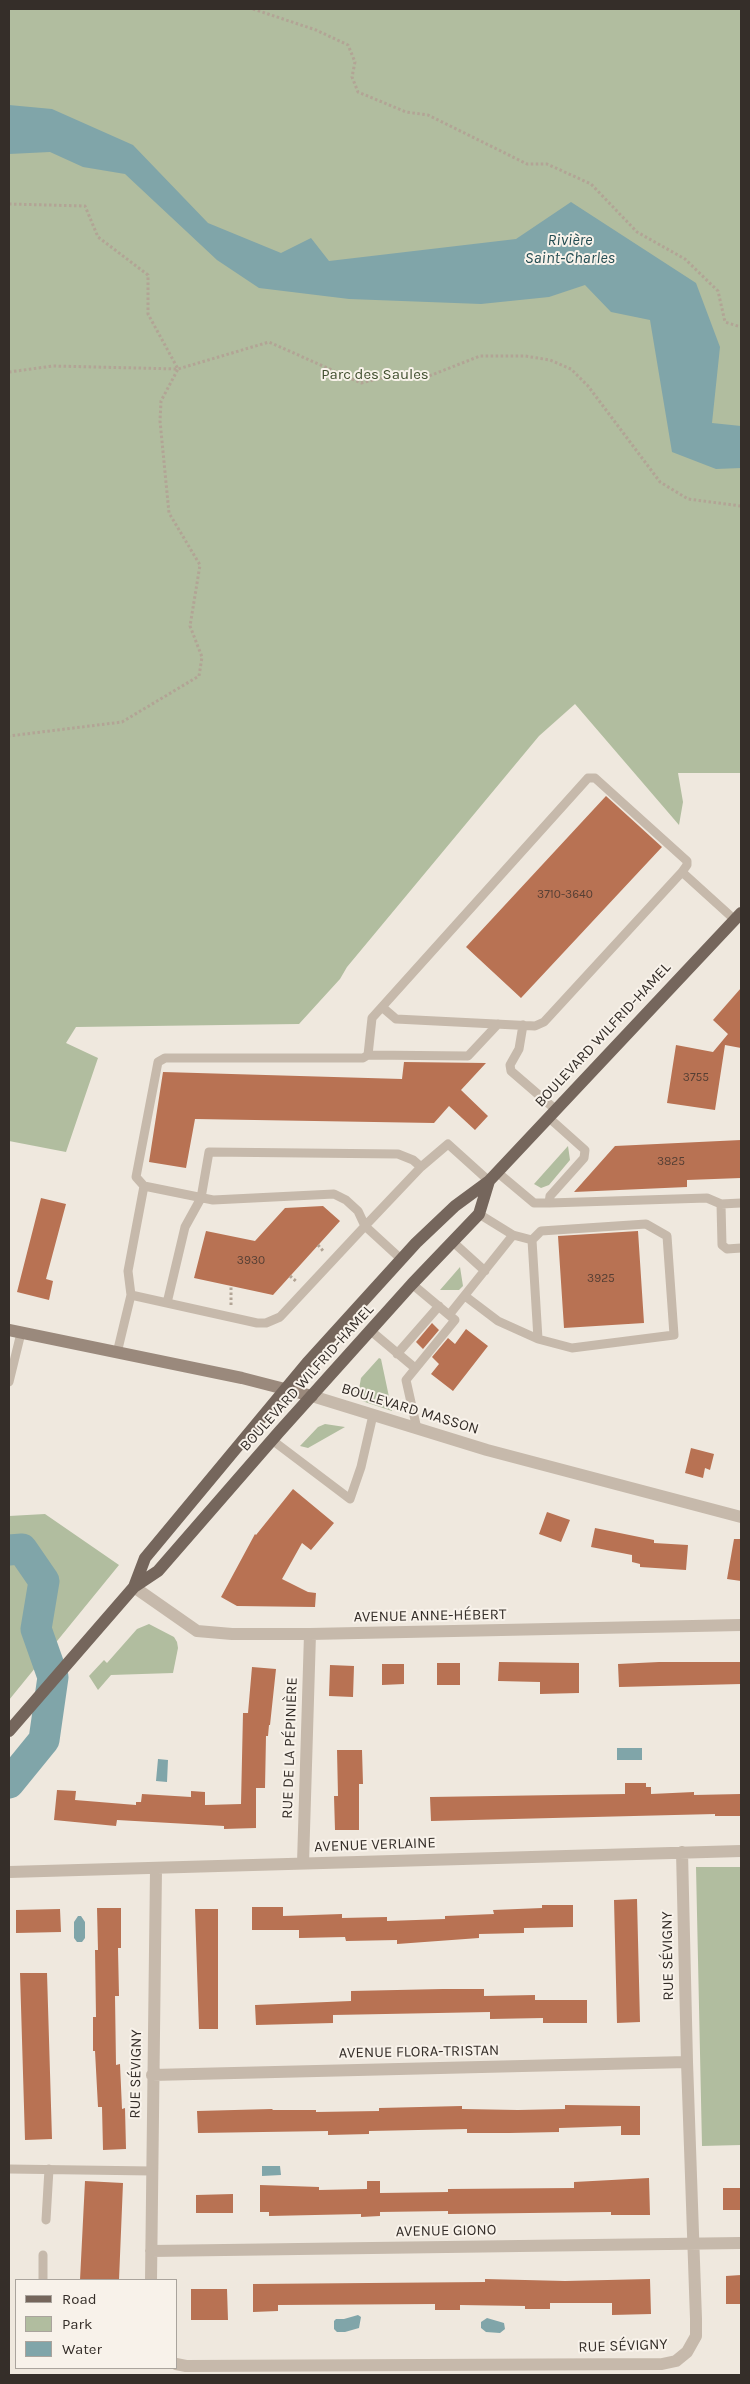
<!DOCTYPE html>
<meta charset="utf-8">
<style>
body{margin:0}
#map{position:relative;width:750px;height:2384px;overflow:hidden;background:#efe8de;font-family:Karla,sans-serif}
canvas{display:block}
.frame{position:absolute;inset:0;border:10px solid #352e29;pointer-events:none}
.legend{position:absolute;left:15px;top:2279px;width:162px;height:90px;box-sizing:border-box;background:#f8f2ea;border:1px solid #aaa49d;margin:0;padding:6px 9px;list-style:none;font-size:15px;color:#352e29}
.legend li{display:flex;align-items:center;gap:10px;height:25px}
.legend b{width:25px;border:1px solid #aaa49d}
</style>
<div id="map">
<canvas width="750" height="2384"></canvas>
<div class="frame"></div>
<ul class="legend">
<li><b style="height:6px;background:#75665c"></b>Road</li>
<li><b style="height:14px;background:#b1bd9f"></b>Park</li>
<li><b style="height:14px;background:#80a5a9"></b>Water</li>
</ul>
</div>
<script>
const c = document.querySelector('canvas').getContext('2d');
c.lineJoin = 'round';
function fill(path, color) { c.fillStyle = color; c.fill(path, 'evenodd'); }
const toPath = rows => new Path2D(rows.map(r => 'M' + r).join(''));
function strokePath(path, color, width, dash) { c.strokeStyle = color; c.lineWidth = width; c.lineCap = dash ? 'butt' : 'round'; c.setLineDash(dash || []); c.stroke(path); }
function write(font, color, halo, rows, align = 'center') {
  c.font = font + ' Karla,sans-serif'; c.lineWidth = 4; c.setLineDash([]); c.textBaseline = 'middle'; c.strokeStyle = halo; c.fillStyle = color; for (const [text, x, y, turn = 0] of rows) {
    c.save(); c.translate(x, y); c.rotate((+turn || 0) * Math.PI / 180); c.textAlign = isNaN(turn) ? turn : align; if (halo) c.strokeText(text, 0, 0); c.fillText(text, 0, 0); c.restore();
  }
}
fill(toPath([
 [9,9,741,9,741,773,678,773,683,802,679,825,575,704,539,736,347,967,340,979,299,1024,76,1027,66,1043,98,1058,66,1152,9,1141],
 [568,1146,570,1160,549,1185,541,1188,534,1184],
 [460,1267,463,1286,459,1290,440,1290],
 [379,1358,381,1359,392,1411,362,1401,355,1391,359,1389,361,1378],
 [325,1424,345,1427,308,1448,300,1446,318,1427],
 [45,1514,119,1565,9,1700,9,1516],
 [149,1624,174,1637,177,1642,178,1648,173,1673,111,1675,98,1690,89,1676,104,1660,107,1663,137,1629],
 [696,1867,741,1867,741,2145,702,2146]
]), '#b1bd9f');
fill(toPath([
 [9,105,52,109,133,145,208,223,281,253,311,238,329,261,516,239,571,202,696,283,720,347,712,423,741,426,741,468,716,469,672,452,650,320,611,312,585,285,549,297,481,304,349,299,259,288,217,260,125,174,83,167,50,152,9,154],
 [617,1748,642,1748,642,1760,617,1760],
 [158,1759,168,1760,167,1782,156,1781],
 [78,1916,81,1916,85,1922,85,1938,82,1942,77,1942,74,1938,74,1922],
 [262,2166,280,2166,281,2175,262,2176],
 [358,2315,361,2317,359,2328,345,2332,337,2332,334,2329,334,2321,336,2319,344,2319],
 [487,2318,504,2323,505,2329,500,2333,486,2332,481,2328,481,2322]
]), '#80a5a9');
strokePath(toPath([
 [9,1550,22,1549,44,1581,36,1629,53,1677,44,1740,9,1783]
]), '#80a5a9', 31);
fill(toPath([
 [606,796,662,847,521,998,466,947],
 [741,988,741,1048,725,1045,715,1110,667,1103,676,1045,713,1052,728,1034,713,1020],
 [404,1062,486,1063,461,1090,488,1116,475,1130,449,1106,434,1123,195,1119,186,1168,149,1162,163,1072,402,1079],
 [741,1140,741,1178,687,1180,687,1187,574,1192,615,1146],
 [41,1198,66,1204,46,1279,53,1281,49,1300,17,1292],
 [323,1206,340,1221,273,1295,194,1278,206,1231,255,1241,285,1208],
 [638,1231,644,1323,564,1328,558,1236],
 [432,1323,439,1330,423,1349,416,1342],
 [466,1329,488,1346,453,1391,431,1374,439,1364,432,1357,448,1338,455,1344],
 [691,1448,714,1454,710,1470,705,1468,703,1478,685,1473],
 [293,1489,334,1523,311,1550,302,1543,282,1579,308,1592,316,1593,315,1607,237,1606,221,1597,255,1534,256,1535],
 [547,1512,570,1520,561,1542,539,1534],
 [595,1528,654,1540,654,1543,688,1545,686,1570,640,1567,640,1564,632,1562,632,1555,591,1547],
 [734,1539,741,1539,741,1581,727,1579],
 [499,1662,579,1663,579,1693,540,1694,540,1682,498,1681],
 [659,1662,741,1662,741,1684,619,1687,618,1664],
 [437,1663,460,1663,460,1685,437,1685],
 [382,1664,404,1664,404,1684,382,1685],
 [330,1665,354,1666,353,1697,329,1696],
 [252,1667,276,1669,270,1725,269,1725,268,1736,266,1736,265,1788,256,1788,256,1828,224,1829,224,1826,117,1820,116,1826,54,1820,57,1790,76,1791,75,1800,136,1805,136,1802,141,1802,142,1794,191,1797,191,1791,205,1792,205,1805,241,1804,243,1713,248,1713],
 [337,1750,362,1750,363,1784,359,1784,359,1830,335,1830,334,1796,338,1796],
 [625,1783,646,1783,646,1787,651,1787,651,1794,694,1792,694,1795,741,1794,741,1816,715,1816,715,1814,431,1821,430,1797,625,1794],
 [637,1899,640,2022,617,2023,614,1900],
 [542,1905,573,1905,573,1927,524,1928,524,1933,479,1934,479,1938,397,1944,397,1940,346,1941,345,1937,299,1938,299,1930,252,1930,252,1907,283,1907,283,1916,342,1914,342,1918,387,1917,387,1921,445,1919,445,1916,494,1914,493,1910,542,1908],
 [97,1908,121,1908,121,1948,118,1948,119,1996,115,1996,116,2065,120,2064,122,2109,125,2108,126,2149,103,2150,102,2107,98,2107,95,2051,93,2051,93,2017,96,2017,95,1950,98,1950],
 [60,1909,61,1932,16,1933,16,1910],
 [195,1909,218,1909,218,2029,199,2029],
 [20,1973,47,1973,52,2139,25,2140],
 [443,1989,484,1989,484,1996,535,1995,535,2000,587,2000,587,2023,543,2023,543,2018,490,2019,490,2012,333,2015,333,2023,256,2025,255,2005,351,2001,351,1991],
 [565,2105,640,2106,640,2135,621,2135,621,2126,559,2128,559,2132,509,2133,467,2133,467,2129,369,2131,369,2134,328,2135,328,2131,198,2133,197,2111,272,2109,273,2110,316,2110,316,2112,379,2111,379,2108,462,2106,462,2109,518,2110,565,2109],
 [649,2178,650,2215,611,2215,611,2212,448,2214,448,2211,380,2212,380,2216,361,2217,361,2214,269,2216,269,2212,260,2212,260,2185,319,2187,319,2190,367,2189,367,2181,380,2181,380,2193,448,2192,448,2189,574,2188,574,2182],
 [85,2181,123,2183,119,2280,80,2280],
 [723,2188,741,2188,741,2210,723,2210],
 [233,2194,233,2213,196,2213,196,2195],
 [741,2275,741,2304,726,2304,726,2276],
 [485,2279,565,2281,650,2279,651,2314,612,2315,612,2303,550,2303,550,2309,525,2309,525,2306,460,2305,460,2310,435,2310,435,2304,278,2305,278,2311,253,2312,253,2284,485,2282],
 [191,2289,227,2289,228,2320,191,2320]
]), '#b87253');
strokePath(toPath([
 [253,9,316,30,348,45,355,62,352,77,358,92,406,112,428,115,527,164,547,164,591,184,637,232,685,259,718,291,725,322,741,327],
 [9,204,85,206,98,237,148,275,148,314,178,369,161,401,160,421,169,513,200,565,190,626,202,657,199,676,122,722,9,736],
 [9,372,53,366,178,369,269,342,361,383,395,375,424,378,480,356,525,356,550,360,571,369,588,386,660,482,688,499,741,506],
 [318,1245,324,1252],
 [290,1276,297,1282],
 [231,1305,231,1286]
]), '#b2a495', 3, [2.5, 2.5]);
strokePath(toPath([
 [382,1007,396,1019,535,1026,544,1022,682,872],
 [523,1025,519,1049,510,1065,511,1071,555,1109],
 [368,1055,468,1056,498,1024],
 [497,1172,534,1203,549,1203,550,1196,584,1158,585,1150,548,1117],
 [144,1186,136,1177,158,1062,165,1058,363,1058,368,1055,372,1018,588,778,595,778,687,861,687,865,682,872,735,920],
 [549,1203,707,1198,721,1204,741,1203],
 [721,1204,722,1245,727,1249,741,1248],
 [479,1214,513,1235],
 [453,1242,485,1271],
 [412,1284,455,1320,406,1380,417,1429],
 [131,1295,128,1271,144,1186,213,1200,334,1194,346,1200,358,1211,365,1226,421,1167,448,1144,489,1181],
 [465,1296,498,1321,538,1339],
 [167,1303,185,1227,201,1198,209,1152,398,1154,413,1160,421,1167],
 [449,1315,513,1235,532,1240,538,1339,572,1348,674,1335,667,1236,646,1224,541,1231,532,1240],
 [371,1331,415,1368],
 [117,1353,131,1295,257,1323,266,1323,280,1317,365,1226,401,1259],
 [397,1354,439,1306],
 [9,1382,21,1333],
 [272,1440,350,1499,361,1467,373,1415],
 [9,2169,152,2171],
 [46,2220,49,2169],
 [43,2280,43,2255]
]), '#c6b9ab', 9);
strokePath(toPath([
 [312,1396,487,1450,741,1517],
 [134,1587,197,1631,232,1634,310,1634,741,1625],
 [303,1863,310,1634],
 [9,1872,741,1851],
 [152,2075,687,2062],
 [151,2251,741,2243],
 [151,2280,156,1869],
 [176,2364,186,2366,662,2364,676,2361,687,2352,696,2336,696,2319,687,2062,682,1852]
]), '#c6b9ab', 12);
strokePath(toPath([
 [9,1330,242,1378,312,1396]
]), '#9a897c', 12);
strokePath(toPath([
 [134,1587,145,1558,307,1363,416,1243,455,1206,489,1181,741,913],
 [9,1731,134,1587,158,1571,279,1432,412,1284,479,1214,489,1181]
]), '#75665c', 12);
write('12px', '#563f34', null, [
 ["3710-3640",565,895],
 ["3755",696,1078],
 ["3825",671,1162],
 ["3930",251,1261],
 ["3925",601,1279]
]);
write('15px', '#425030', '#f8f2ea', [
 ["Parc des Saules",375,375]
]);
write('15px', '#352e29', '#f8f2ea', [
 ["BOULEVARD WILFRID-HAMEL",603,1035,-47],
 ["BOULEVARD WILFRID-HAMEL",307,1378,-48],
 ["BOULEVARD MASSON",410,1409,17],
 ["AVENUE ANNE-HÉBERT",430,1616,-1],
 ["RUE DE LA PÉPINIÈRE",290,1748,-88],
 ["AVENUE VERLAINE",375,1845,-2],
 ["RUE SÉVIGNY",668,1956,-91],
 ["AVENUE FLORA-TRISTAN",419,2052,-1],
 ["RUE SÉVIGNY",136,2074,-89],
 ["AVENUE GIONO",446,2231,-1],
 ["RUE SÉVIGNY",623,2346,-2]
]);
write('italic 16px', '#234c52', '#f8f2ea', [
 ["Rivière",570,240],
 ["Saint-Charles",570,258]
]);
</script>
